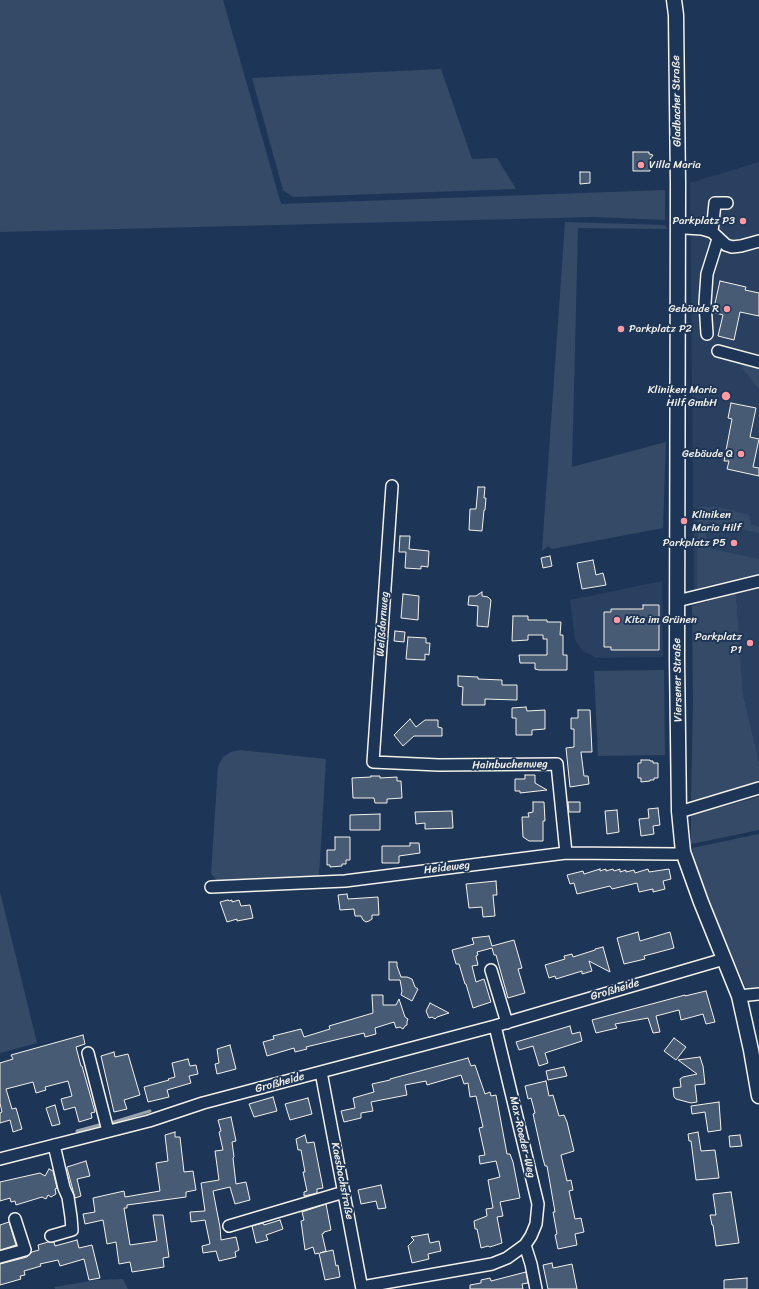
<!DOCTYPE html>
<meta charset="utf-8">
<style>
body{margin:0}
canvas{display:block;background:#1d3557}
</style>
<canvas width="759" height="1289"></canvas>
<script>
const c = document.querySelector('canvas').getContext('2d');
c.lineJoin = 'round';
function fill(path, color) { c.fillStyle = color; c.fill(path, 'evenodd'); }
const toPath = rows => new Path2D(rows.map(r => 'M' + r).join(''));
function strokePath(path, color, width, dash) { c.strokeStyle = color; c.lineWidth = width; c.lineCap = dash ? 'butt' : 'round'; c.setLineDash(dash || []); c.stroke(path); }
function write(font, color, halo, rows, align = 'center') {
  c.font = font + ' Sriracha,sans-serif'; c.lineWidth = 4; c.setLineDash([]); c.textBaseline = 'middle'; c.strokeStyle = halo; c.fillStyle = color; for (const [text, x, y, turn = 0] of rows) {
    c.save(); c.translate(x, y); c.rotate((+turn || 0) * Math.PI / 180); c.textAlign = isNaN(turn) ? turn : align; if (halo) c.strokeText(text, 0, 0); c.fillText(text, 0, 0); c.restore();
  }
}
fill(toPath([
 [759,162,759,762,743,694,736,594,692,606,694,593,690,183],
 [662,581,663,657,597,658,583,651,575,640,570,600],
 [759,782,759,797,691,815,691,799,701,800]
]), '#2a4060');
fill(toPath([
 [0,0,223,0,281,204,665,190,665,220,593,217,0,232],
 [441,69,472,159,497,158,516,189,293,197,283,190,252,78],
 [565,222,665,225,667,229,578,228,572,467,666,442,663,528,552,549,548,546,542,551],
 [745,362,759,364,759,389,743,369,743,365],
 [698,507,717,507,749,515,751,525,759,527,759,533,709,522,706,538,711,549,759,559,759,574,697,588],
 [736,593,743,694,759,762,759,782,701,800,691,799,693,702,692,606],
 [664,670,665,755,598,756,594,671],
 [240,750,326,759,319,876,219,882,211,874,218,766,223,757,231,752],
 [759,797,759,830,691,844,691,815],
 [759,834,759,987,746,988,698,877,692,848],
 [0,892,37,1043,0,1053],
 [123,1279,128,1289,55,1289,55,1287,96,1280]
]), '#354a67');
strokePath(toPath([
 [114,1122,150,1111],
 [77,1131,99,1125]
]), '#9aa2ab', 3);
const building = toPath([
 [633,152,649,152,649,154,653,155,650,159,650,171,633,171,633,152],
 [580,172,590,172,590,183,580,184,580,172],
 [720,281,746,287,745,290,759,293,759,316,740,312,734,340,718,336,723,315,713,312,720,281],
 [731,403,756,408,750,437,759,439,753,467,759,468,759,476,727,469,729,461,724,461,732,419,728,418,731,403],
 [478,487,485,487,484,498,486,498,485,510,484,510,482,531,469,530,470,509,476,509,478,487],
 [400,536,410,536,409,549,429,551,428,567,421,566,421,569,405,568,406,552,399,552,400,536],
 [550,556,552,566,543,568,541,558,550,556],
 [593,560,596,575,603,573,606,585,582,589,577,563,593,560],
 [482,592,482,596,488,597,491,600,488,627,477,626,478,606,468,605,469,596,476,596,482,592],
 [403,594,419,596,418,620,401,618,403,594],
 [643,605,659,605,659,650,611,650,611,647,604,647,604,612,611,612,611,609,643,609,643,605],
 [513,616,528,616,528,620,547,620,547,622,561,622,560,635,563,635,563,655,567,655,567,670,539,670,535,669,535,663,520,663,519,655,547,655,547,639,543,639,543,635,528,635,528,640,512,641,513,616],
 [395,631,405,632,404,642,394,641,395,631],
 [408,637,426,638,426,643,430,643,429,655,425,654,425,660,406,659,408,637],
 [458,676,478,677,478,679,502,680,502,685,517,685,517,700,485,699,485,705,462,705,463,687,458,686,458,676],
 [526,707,527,711,545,710,545,729,532,730,532,735,516,735,516,718,512,718,512,708,526,707],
 [578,710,590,710,592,752,581,752,584,776,588,776,589,784,570,787,566,748,574,747,574,729,571,729,571,718,578,718,578,710],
 [410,719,416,727,425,720,438,720,438,727,442,728,442,736,414,736,403,746,394,735,410,719],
 [641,760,650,760,650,761,653,761,653,763,658,763,658,778,654,778,654,780,650,780,650,781,641,782,641,778,638,778,638,763,641,763,641,760],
 [525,775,535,775,535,783,547,790,520,793,520,791,515,791,515,779,525,779,525,775],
 [371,776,380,776,380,778,397,777,397,781,401,781,402,798,387,799,387,803,375,803,374,798,353,798,352,778,371,777,371,776],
 [533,802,544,802,545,821,543,821,543,841,529,841,523,837,522,817,529,817,528,813,533,812,533,802],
 [568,802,580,802,580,812,569,812,568,802],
 [658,808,660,825,653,826,654,834,641,836,639,819,649,818,648,809,658,808],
 [617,810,619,832,607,834,605,811,617,810],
 [452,811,453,828,425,829,425,823,416,824,415,812,452,811],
 [380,814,380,830,350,830,350,815,380,814],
 [335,837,350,837,350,860,346,860,346,864,342,864,342,866,330,867,330,865,327,865,327,850,335,850,335,837],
 [410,843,419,843,420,853,399,856,399,863,382,863,382,846,410,846,410,843],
 [600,869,600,871,606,869,606,871,613,869,614,871,620,869,620,872,626,870,626,872,634,870,635,873,648,869,649,872,669,869,671,879,663,881,665,889,653,892,653,889,639,892,637,883,612,889,610,886,577,894,574,883,570,884,567,875,583,871,584,874,600,869],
 [496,881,497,895,493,895,495,916,483,917,482,907,469,908,466,884,496,881],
 [347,894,348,899,378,897,379,915,372,915,372,919,369,921,366,922,363,920,361,916,355,916,354,909,340,910,338,895,347,894],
 [228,900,229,901,232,900,232,902,239,900,241,906,250,905,253,918,237,921,237,919,227,922,220,902,228,900],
 [638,932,640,941,670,932,674,948,644,956,645,959,624,964,617,938,638,932],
 [489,936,492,946,514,940,522,968,518,969,525,993,508,998,496,955,494,955,492,948,477,952,478,955,476,956,478,965,472,966,476,982,484,979,491,1002,473,1008,466,984,465,984,459,964,456,964,452,950,474,944,472,938,489,936],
 [603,947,610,972,589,961,592,971,582,974,582,971,556,979,555,976,549,978,545,965,565,959,564,956,572,954,573,957,595,950,595,949,603,947],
 [389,962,397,962,397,966,401,977,407,977,412,979,415,987,418,989,412,1001,401,995,402,991,400,980,389,980,389,962],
 [706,991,715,1022,706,1024,703,1014,681,1020,679,1010,656,1016,660,1032,653,1033,648,1018,615,1024,617,1028,596,1033,592,1020,685,995,685,996,706,991],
 [372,995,383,995,383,1005,396,1005,399,999,405,1017,408,1019,407,1022,407,1025,405,1026,403,1029,400,1027,396,1028,394,1022,375,1028,376,1034,365,1037,364,1033,306,1047,307,1049,295,1052,294,1048,267,1056,263,1042,274,1039,273,1036,301,1029,304,1037,330,1029,329,1026,373,1013,372,995],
 [430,1003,449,1013,437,1017,435,1019,432,1017,429,1018,426,1011,430,1003],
 [570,1026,572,1034,580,1032,582,1041,545,1053,548,1063,539,1066,533,1046,519,1050,516,1042,570,1026],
 [83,1035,85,1044,76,1047,81,1066,82,1066,95,1112,91,1113,92,1118,79,1122,75,1107,64,1110,61,1099,72,1096,68,1081,45,1087,46,1090,36,1093,33,1082,6,1089,12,1109,16,1108,22,1129,13,1132,10,1120,0,1123,0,1113,2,1112,0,1103,0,1063,13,1059,11,1055,83,1035],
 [674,1038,686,1047,676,1060,664,1051,674,1038],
 [230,1045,236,1069,217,1074,215,1064,219,1063,217,1049,230,1045],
 [114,1052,115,1057,128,1054,140,1095,124,1100,127,1109,114,1112,101,1056,114,1052],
 [700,1057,703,1066,705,1084,695,1085,697,1102,691,1103,676,1099,674,1097,673,1088,681,1087,680,1079,683,1077,697,1074,678,1060,700,1057],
 [468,1058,471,1066,475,1065,485,1094,490,1092,491,1096,496,1095,507,1154,510,1154,513,1162,520,1198,500,1202,503,1216,497,1217,502,1243,490,1247,488,1246,481,1248,477,1229,475,1229,474,1221,487,1216,486,1209,493,1208,488,1180,500,1177,496,1161,480,1164,479,1156,485,1155,479,1128,483,1127,476,1096,470,1097,468,1083,464,1084,461,1075,427,1085,426,1081,405,1085,407,1095,371,1102,373,1111,361,1113,361,1118,344,1122,341,1111,355,1108,353,1098,374,1092,372,1084,390,1080,390,1079,401,1076,468,1058],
 [188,1059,190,1066,196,1065,198,1074,189,1076,191,1083,167,1090,169,1097,148,1102,144,1087,169,1080,168,1079,175,1077,172,1063,188,1059],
 [564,1067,567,1076,548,1080,546,1071,564,1067],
 [546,1081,549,1096,553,1095,559,1116,564,1115,567,1122,574,1151,561,1155,567,1181,571,1180,573,1190,569,1191,575,1219,581,1218,584,1232,575,1234,577,1245,558,1249,555,1235,557,1234,553,1212,555,1212,547,1166,545,1166,543,1159,533,1114,535,1113,531,1098,528,1099,525,1086,546,1081],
 [273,1097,277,1111,254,1117,249,1104,273,1097],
 [308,1098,312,1114,290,1120,285,1104,308,1098],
 [719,1102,721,1130,708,1132,705,1112,692,1114,691,1106,719,1102],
 [55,1105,60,1124,52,1126,46,1108,55,1105],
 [231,1117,236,1141,232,1142,234,1157,233,1158,236,1184,246,1182,250,1200,235,1204,230,1187,213,1191,220,1227,221,1240,236,1237,239,1250,235,1252,236,1257,219,1261,216,1251,203,1253,202,1246,210,1244,205,1220,191,1222,190,1212,205,1211,201,1183,219,1180,215,1151,223,1150,219,1132,221,1131,218,1120,231,1117],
 [175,1132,175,1137,180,1137,184,1172,193,1171,196,1190,186,1192,186,1197,127,1205,127,1208,124,1208,130,1245,157,1241,153,1215,163,1215,169,1257,163,1258,164,1267,132,1272,130,1262,119,1264,116,1242,107,1244,103,1220,85,1224,83,1214,95,1212,93,1198,124,1191,125,1197,160,1191,156,1163,168,1161,165,1135,175,1132],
 [698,1132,701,1151,715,1150,719,1178,696,1180,691,1141,689,1141,688,1134,698,1132],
 [305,1135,307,1143,314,1142,323,1188,317,1189,317,1193,304,1196,304,1192,307,1191,303,1172,305,1172,301,1150,298,1150,296,1139,305,1135],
 [740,1135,742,1146,730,1147,729,1136,740,1135],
 [86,1161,90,1176,77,1179,81,1196,75,1198,67,1168,67,1167,86,1161],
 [49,1169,53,1171,57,1188,55,1189,56,1194,51,1197,48,1195,46,1199,42,1197,16,1205,15,1201,11,1202,10,1198,0,1201,0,1182,40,1173,45,1176,49,1169],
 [381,1185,386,1208,378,1209,376,1201,361,1204,358,1190,381,1185],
 [731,1192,739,1243,716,1246,713,1225,712,1225,710,1215,716,1215,713,1194,731,1192],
 [326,1204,331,1230,324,1232,324,1233,322,1234,326,1251,320,1253,333,1250,336,1266,338,1265,340,1277,325,1280,319,1253,315,1254,313,1247,305,1250,301,1221,304,1220,302,1212,326,1204],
 [280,1220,283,1229,266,1235,268,1240,256,1243,252,1226,263,1223,264,1225,280,1220],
 [9,1222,16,1245,0,1250,0,1225,9,1222],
 [428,1234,430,1243,439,1241,441,1251,428,1254,429,1259,412,1263,408,1246,414,1240,411,1237,428,1234],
 [77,1240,79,1248,92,1245,100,1278,89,1280,84,1259,60,1266,58,1260,40,1264,41,1266,24,1271,25,1275,20,1276,21,1279,0,1285,0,1264,27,1257,32,1252,39,1250,38,1245,48,1242,54,1242,55,1246,77,1240],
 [552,1263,553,1268,572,1264,577,1289,548,1289,543,1265,552,1263],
 [526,1272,528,1283,522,1284,523,1289,470,1289,470,1285,481,1283,481,1280,490,1278,491,1281,526,1272],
 [747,1278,747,1289,724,1289,724,1280,747,1278]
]);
fill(building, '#485b74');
strokePath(building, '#f4f1e8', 1);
const minor = toPath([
 [678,227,685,228,702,229,712,232,726,245,732,247,741,246,759,241],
 [712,232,715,203,727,203],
 [707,334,705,303,707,274,718,239],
 [718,351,759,362],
 [392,486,373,762,439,765,557,764,566,853],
 [677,601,759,581],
 [679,811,686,810,759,788],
 [211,887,345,881,566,853,676,854,683,852],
 [491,970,507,1023],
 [739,996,759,994],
 [88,1053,108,1131],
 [321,1072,362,1289],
 [0,1159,149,1121,203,1103,495,1026,724,959],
 [229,1226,344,1192],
 [51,1236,72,1230,71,1217,68,1197,64,1188,54,1145],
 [525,1245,531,1264,536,1289],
 [0,1257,25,1250,15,1219],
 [362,1287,492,1264,507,1258,525,1245,531,1236,536,1224,538,1204,495,1026]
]);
const major = toPath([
 [674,0,676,15,678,184,677,660,679,811,683,852,701,902,739,996,751,1050,759,1096]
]);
strokePath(minor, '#f4f1e8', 14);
strokePath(major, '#f4f1e8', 17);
strokePath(minor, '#1d3557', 11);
strokePath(major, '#1d3557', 14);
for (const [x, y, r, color] of [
 [641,165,4,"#ff9aa2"],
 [743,221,4,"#ff9aa2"],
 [727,309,4,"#ff9aa2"],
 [621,329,4,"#ff9aa2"],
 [726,396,5,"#ff9aa2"],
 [741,454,4,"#ff9aa2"],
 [684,521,4,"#ff9aa2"],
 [734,543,4,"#ff9aa2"],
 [617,620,4,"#ff9aa2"],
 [750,643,4,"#ff9aa2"]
]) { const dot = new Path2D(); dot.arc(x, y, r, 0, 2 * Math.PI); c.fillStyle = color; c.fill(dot); strokePath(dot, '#1d3557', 1.5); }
write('11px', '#f4f1e8', '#1d3557', [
 ["Gladbacher Straße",677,101,-91],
 ["Weißdornweg",383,624,-86],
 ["Viersener Straße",678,680,-91],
 ["Hainbuchenweg",510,765,-1],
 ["Heideweg",447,868,-7],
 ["Großheide",615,990,-17],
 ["Großheide",280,1083,-15],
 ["Max-Roeder-Weg",522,1137,77],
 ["Kaesbachstraße",342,1181,79]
]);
write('11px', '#f4f1e8', '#1d3557', [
 ["Villa Maria",649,165,"left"],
 ["Parkplatz P3",735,221],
 ["Gebäude R",719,309],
 ["Parkplatz P2",629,329,"left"],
 ["Kliniken Maria",717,390],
 ["Hilf GmbH",717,403],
 ["Gebäude Q",733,454],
 ["Kliniken",692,515,"left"],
 ["Maria Hilf",692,528,"left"],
 ["Parkplatz P5",726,543],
 ["Kita im Grünen",625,620,"left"],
 ["Parkplatz",742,637],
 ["P1",742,650]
], 'right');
</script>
